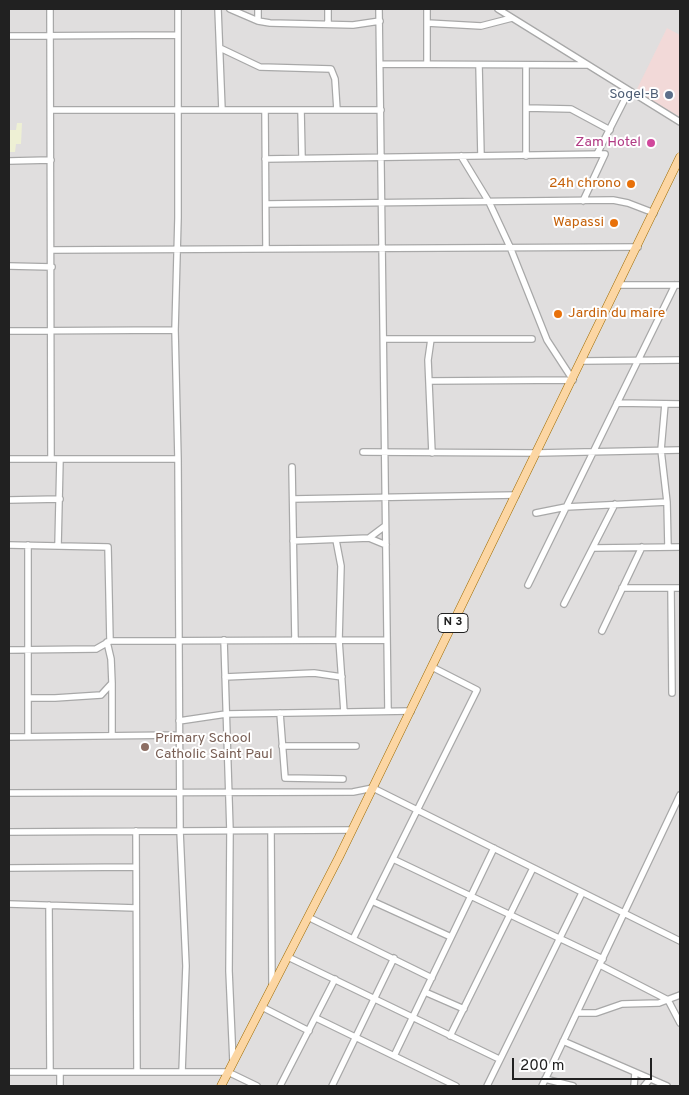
<!DOCTYPE html>
<style>
body{margin:0}
#map{position:relative;width:689px;height:1095px;overflow:hidden;background:#f2efe8;font-family:Overpass,sans-serif}
canvas{display:block}
.frame{position:absolute;inset:0;border:10px solid #212121;pointer-events:none}
.scale{position:absolute;left:512px;top:1058px;width:140px;height:22px;box-sizing:border-box;border:2px solid #212121;border-top:0;padding-left:6px;font-size:15px;line-height:18px;white-space:nowrap;color:#212121;-webkit-text-stroke:4px #fff;paint-order:stroke}
</style>
<div id="map">
<canvas width="689" height="1095"></canvas>
<div class="frame"></div>
<div class="scale">200 m</div>
</div>
<script>
const c = document.querySelector('canvas').getContext('2d');
c.lineJoin = 'round';
function fill(path, color) { c.fillStyle = color; c.fill(path, 'evenodd'); }
const toPath = rows => new Path2D(rows.map(r => 'M' + r).join(''));
function strokePath(path, color, width, dash) { c.strokeStyle = color; c.lineWidth = width; c.lineCap = dash ? 'butt' : 'round'; c.setLineDash(dash || []); c.stroke(path); }
function write(font, color, halo, rows, align = 'center') {
  c.font = font + ' Overpass,sans-serif'; c.lineWidth = 4; c.setLineDash([]); c.textBaseline = 'middle'; c.strokeStyle = halo; c.fillStyle = color; for (const [text, x, y, turn = 0] of rows) {
    c.save(); c.translate(x, y); c.rotate((+turn || 0) * Math.PI / 180); c.textAlign = isNaN(turn) ? turn : align; if (halo) c.strokeText(text, 0, 0); c.fillText(text, 0, 0); c.restore();
  }
}
fill(toPath([
 [9,9,680,9,680,1086,9,1086]
]), '#e0dede');
fill(toPath([
 [667,28,680,35,680,117,636,91]
]), '#f2d9d8');
fill(toPath([
 [17,123,22,123,21,144,16,144,15,152,9,152,9,130,16,130]
]), '#eef0d4');
const minor = toPath([
 [50,9,51,459],
 [178,9,178,218,175,330,178,459,180,831,186,966,182,1072],
 [218,9,222,110],
 [230,9,258,21,270,23,353,25,380,21],
 [379,9,388,711],
 [427,9,427,64],
 [498,9,680,122],
 [258,21,258,9],
 [427,23,481,26,512,18],
 [328,24,328,9],
 [9,36,178,35],
 [220,48,260,67,331,69,335,79,337,110],
 [380,64,587,65],
 [479,65,481,156],
 [526,65,526,156],
 [526,108,571,109,610,130],
 [51,110,381,110],
 [265,110,266,248],
 [301,110,302,158],
 [597,154,629,91],
 [461,156,489,202,510,247,547,340,573,380],
 [265,159,605,154,583,201],
 [9,161,51,160],
 [266,204,613,200,628,203,654,213],
 [52,250,638,247],
 [9,266,52,267],
 [619,285,680,285],
 [9,331,175,330],
 [384,339,532,339],
 [431,339,428,360,432,453],
 [583,361,680,360],
 [429,381,573,380],
 [617,403,680,404],
 [665,404,661,450,667,502,668,547],
 [363,452,537,453,680,450],
 [9,459,178,459],
 [292,467,295,640],
 [293,499,516,495],
 [9,500,60,499],
 [536,513,566,507,667,502],
 [369,538,385,526],
 [336,540,341,566,339,640,344,712],
 [293,541,369,538,386,545],
 [9,545,108,547,110,641],
 [28,545,28,737],
 [58,546,60,459],
 [593,548,680,547],
 [528,585,675,285],
 [622,588,680,588],
 [671,588,672,693],
 [564,604,615,504],
 [602,631,642,547],
 [224,640,230,831,229,971,233,1062],
 [9,650,96,649,110,641,387,640],
 [225,677,314,673,342,677],
 [112,683,112,736],
 [28,698,55,698,101,695,112,683,111,659,107,642],
 [280,713,285,778,343,779],
 [179,721,226,714,411,711],
 [9,737,179,735],
 [282,746,356,746],
 [9,793,353,792,373,788,680,941],
 [136,831,137,1071],
 [271,831,272,986],
 [9,832,352,830],
 [393,859,603,959],
 [9,868,136,867],
 [372,901,451,937],
 [9,904,136,908],
 [49,905,50,1072],
 [308,917,432,978],
 [353,939,477,690,432,667],
 [288,957,499,1059],
 [600,965,668,1000,680,1023],
 [425,992,464,1009],
 [262,1007,309,1031],
 [577,1013,596,1013,622,1004,659,1003,680,995],
 [316,1018,456,1086],
 [450,1036,533,868],
 [563,1041,667,1086],
 [394,1056,494,848],
 [9,1072,228,1072,257,1086],
 [60,1072,60,1086],
 [545,1079,573,1086],
 [280,1086,335,979],
 [332,1086,394,958],
 [487,1086,582,893],
 [542,1086,680,795],
 [634,1086,635,1073],
 [644,1086,650,1079]
]);
const major = toPath([
 [221,1086,339,857,680,157]
]);
strokePath(minor, '#a8a8a8', 8);
strokePath(major, '#9f6b00', 9);
strokePath(minor, '#fff', 5.5);
strokePath(major, '#fcd6a3', 8);
for (const [x, y, r, color] of [
 [669,95,5,"#5c6f8a"],
 [651,143,5,"#d1479c"],
 [631,184,5,"#e8710a"],
 [614,223,5,"#e8710a"],
 [558,314,5,"#e8710a"],
 [145,747,5,"#8d6e63"]
]) { const dot = new Path2D(); dot.arc(x, y, r, 0, 2 * Math.PI); c.fillStyle = color; c.fill(dot); strokePath(dot, '#fff', 2); }
for (const [x, y, w] of [
 [453,623,30]
]) { const box = new Path2D(); box.roundRect(x - w / 2, y - 9.5, w, 19, 4); c.fillStyle = '#fff'; c.fill(box); strokePath(box, '#212121', 1); }
write('bold 12px', '#212121', null, [
 ["N 3",453,623]
]);
write('14px', '#4e5e75', '#fff', [
 ["Sogel-B",659,95]
], 'right');
write('14px', '#b23c85', '#fff', [
 ["Zam Hotel",641,143]
], 'right');
write('14px', '#c56008', '#fff', [
 ["24h chrono",621,184],
 ["Wapassi",604,223],
 ["Jardin du maire",568,314,"left"]
], 'right');
write('14px', '#785e54', '#fff', [
 ["Primary School",155,739],
 ["Catholic Saint Paul",155,755]
], 'left');
</script>
